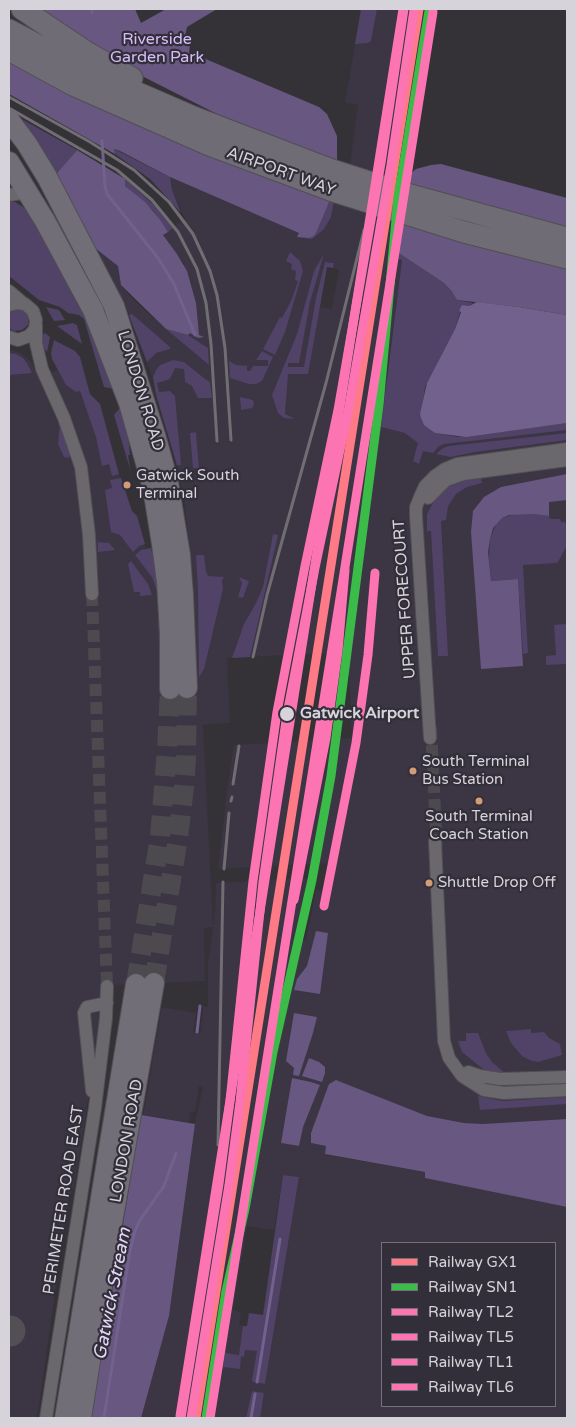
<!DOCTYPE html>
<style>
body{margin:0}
#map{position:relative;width:576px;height:1427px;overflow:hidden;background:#343237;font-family:"Varela Round",sans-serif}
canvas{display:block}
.frame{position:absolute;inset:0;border:10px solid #d6d3da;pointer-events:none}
.legend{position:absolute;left:381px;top:1242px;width:175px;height:165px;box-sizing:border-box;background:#332f3a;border:1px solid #74717a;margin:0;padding:6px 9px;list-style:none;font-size:15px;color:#d6d3da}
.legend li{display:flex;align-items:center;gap:10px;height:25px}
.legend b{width:25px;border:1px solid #74717a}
</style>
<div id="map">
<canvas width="576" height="1427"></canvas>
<div class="frame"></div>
<ul class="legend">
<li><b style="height:6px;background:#fd7a86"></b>Railway GX1</li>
<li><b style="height:6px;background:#3bbc48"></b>Railway SN1</li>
<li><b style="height:6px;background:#fc75b2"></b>Railway TL2</li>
<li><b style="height:6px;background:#fc75b2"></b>Railway TL5</li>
<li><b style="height:6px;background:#fc75b2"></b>Railway TL1</li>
<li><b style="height:6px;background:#fc75b2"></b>Railway TL6</li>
</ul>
</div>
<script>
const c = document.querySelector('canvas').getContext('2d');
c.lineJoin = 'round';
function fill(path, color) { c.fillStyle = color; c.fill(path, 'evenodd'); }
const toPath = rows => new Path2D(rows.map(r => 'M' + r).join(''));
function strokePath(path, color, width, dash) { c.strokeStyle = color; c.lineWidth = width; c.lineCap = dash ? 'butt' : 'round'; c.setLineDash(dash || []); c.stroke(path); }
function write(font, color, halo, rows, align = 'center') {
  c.font = font + ' "Varela Round",sans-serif'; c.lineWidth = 4.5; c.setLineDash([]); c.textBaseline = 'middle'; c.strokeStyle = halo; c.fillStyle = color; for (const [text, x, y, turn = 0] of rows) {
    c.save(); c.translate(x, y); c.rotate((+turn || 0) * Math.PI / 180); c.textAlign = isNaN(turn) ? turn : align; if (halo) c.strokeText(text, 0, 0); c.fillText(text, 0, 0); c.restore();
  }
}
fill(toPath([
 [361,9,435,9,412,167,395,181,350,165,358,105,345,103],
 [170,177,250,212,330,200,393,220,390,257,402,260,387,374,567,428,567,1119,483,1124,464,1123,427,1116,339,1081,311,1133,311,1143,327,1146,326,1155,425,1172,425,1178,567,1207,567,1418,260,1418,252,1391,246,1418,141,1418,169,1316,195,1124,203,1086,199,1086,195,1111,190,1113,189,1123,143,1116,162,1007,196,1013,193,1032,201,1033,203,1006,208,1007,208,963,213,927,204,928,205,981,101,986,102,1011,74,1187,69,1199,37,1418,9,1418,9,349,19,352,26,357,32,363,38,377,69,366,109,464,119,474,158,583,189,591,193,578,184,498,161,401,127,310,92,243,115,260,120,267,122,287,141,307,166,329,196,303,183,262,163,235,185,219,172,190],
 [325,262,334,263,333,268,339,270,332,309,315,306],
 [348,652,352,738,234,745,228,783,218,869,331,863,324,892,316,890,306,941,299,939,312,878,216,883,215,911,213,925,203,725,230,723,227,658],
 [294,1013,317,1017,313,1033,294,1068],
 [292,1079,320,1085,303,1127,299,1146,281,1143],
 [283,1175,299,1177,265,1384,249,1313,247,1326,239,1325,241,1312,233,1310,247,1226,274,1230],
 [382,1243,555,1243,555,1406,382,1406]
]), '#3b3544');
fill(toPath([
 [361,9,377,9,371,41,368,43,355,44],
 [9,112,77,150,56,174],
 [114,149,170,177,172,190,181,213,150,179,115,154],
 [125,179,153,204,173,228,168,232,153,211,125,186],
 [330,200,334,201,331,217,324,229,312,239,303,238,309,238,317,231],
 [9,201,15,202,26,209,74,288,126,416,130,455,128,455,130,469,114,415,120,408,119,402,114,389,104,387,84,319,79,315,68,313,60,307,39,300,9,276],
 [391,248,444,283,451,289,457,300,473,303,469,306,462,305,455,329,425,387,421,418,435,433,458,437,567,423,567,430,444,444,438,447,433,453,423,451,419,464,413,461,418,443,405,433,381,427,402,260,390,257],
 [290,252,300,261,303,271,285,332,275,355,263,349,280,317,282,318,292,299,298,281,295,280,296,271,291,269,292,264,286,261],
 [324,254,310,302,299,363,288,363,288,367,304,367,316,298,325,262,334,263,333,268,327,267,308,374,288,374,285,414,295,419,284,418,278,413,272,395,297,334,314,271],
 [46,307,59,310,65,320,54,321],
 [11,309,22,309,27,314,29,317,28,325,22,330,14,331,9,328,9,311],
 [132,314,170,347,170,349,156,353,147,362,129,315],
 [73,323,77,325,82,344,57,326],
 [166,329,188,335,208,348,209,365],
 [45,333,50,337,47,352,43,347,42,340,42,335],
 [54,340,75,351,80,357,90,394,100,404,119,474,112,476,109,464,102,466,96,437,80,391,76,392,66,385,52,359,51,353],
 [262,351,273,357,262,381,256,384,249,384,230,378,229,361,236,365,247,366,247,371,250,371,253,366,268,366,268,360,256,360],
 [9,353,16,354,23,358,27,363,32,373,9,375],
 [173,360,184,362,205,379,210,382,212,398,198,398,192,386,185,382,184,369,175,368,170,379,157,383,159,392,170,391,175,396,181,465,177,465,156,395,153,377,156,370,160,365],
 [240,397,253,400,254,405,252,408,241,410],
 [60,423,70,454,69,458,64,457,58,444],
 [196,432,199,468,193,468,190,433],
 [567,433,567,440,475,452,451,457,436,454,443,448,449,446],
 [121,478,132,511,137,516,145,544,139,546,133,552,120,535,111,532,105,490,112,488,110,480],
 [481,478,482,483,467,487,456,494,448,506,446,520,441,521,448,656,438,656,431,531,427,531,427,514,435,499,448,487,457,482],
 [515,514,534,514,549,516,550,519,560,519,561,522,565,522,567,527,567,545,558,562,556,563,523,565,528,653,523,654,518,579,491,581,489,559,490,539,496,524,502,518],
 [273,534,278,535,250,657,232,658,244,624,256,603,263,587],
 [98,542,109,543,115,550,98,552],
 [151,548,161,593,163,689,160,689,158,605,157,591,152,577,135,555,141,550],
 [196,555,204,555,206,571,208,576,224,577,222,581,223,589,204,669,199,677,198,590],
 [131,561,148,584,152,595,140,596,140,592,134,592,128,564],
 [239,577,249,581,243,598,238,597,242,583],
 [565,624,567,625,567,664,546,665,546,656,556,655,554,625],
 [531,1029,531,1033,544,1032,549,1038,560,1044,562,1055,538,1062,532,1061,522,1056,511,1043,506,1031],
 [466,1033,478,1033,486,1053,492,1062,505,1073,492,1073,483,1069,462,1052,458,1041,466,1041],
 [478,1096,503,1101,567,1097,567,1104,480,1110],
 [283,1175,299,1177,265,1384,253,1382,252,1380,257,1351,245,1350,244,1357,241,1356,240,1369,223,1367,225,1353,239,1355,243,1326,247,1326,249,1313,263,1315],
 [252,1391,264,1393,260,1418,246,1418]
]), '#514267');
fill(toPath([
 [38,9,135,9,141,23,166,9,217,9,187,27,185,36,190,45,189,52,319,107,327,114,337,136,337,161,217,114,134,72],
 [9,61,330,200,317,231,314,236,309,238,297,237,299,233,170,177,120,151,114,149,115,154,9,94],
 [77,150,125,179,125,186,145,202,161,221,168,232,163,235,177,254,187,271,196,303,199,335,204,337,198,338,190,333,188,335,166,329,121,285,118,266,90,244,56,174],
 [441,164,567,198,567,227,400,183,416,169,431,165],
 [393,220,567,265,567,315,519,307,457,300,451,290,444,283,391,248],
 [567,474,567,500,549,502,549,516,533,514,509,515,502,518,493,528,490,539,488,552,491,581,518,579,523,666,481,669,471,532,473,511,484,497,501,487],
 [316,931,328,933,320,994,294,990,297,979,307,966],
 [294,1013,317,1017,313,1033,299,1076,293,1075,294,1068,286,1061],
 [309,1058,319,1062,325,1067,325,1073,322,1082,302,1076],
 [292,1078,311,1082,320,1085,303,1127,299,1146,281,1143],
 [336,1080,427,1116,464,1123,483,1124,567,1119,567,1207,425,1178,425,1172,325,1154,326,1146,311,1143,311,1133,329,1084],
 [141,1115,195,1124,169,1316,141,1418,91,1418]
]), '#685781');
fill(toPath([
 [477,302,519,307,567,315,567,423,466,437,435,433,424,425,421,418,420,414,427,383,455,329,461,312,459,311,462,305,469,306]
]), '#72618d');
strokePath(toPath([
 [92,9,92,12],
 [102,141,105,186,107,194,158,258,174,284,195,335],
 [197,1032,200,1006],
 [257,1382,280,1239],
 [104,1418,130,1250,135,1231,140,1220,164,1186,176,1153],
 [251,1418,255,1394]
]), '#72618d', 3);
strokePath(toPath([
 [9,1331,10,1331]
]), '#525054', 31);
strokePath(toPath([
 [92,594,107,986],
 [431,727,437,852]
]), '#4c4a4f', 12, [12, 6]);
strokePath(toPath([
 [154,983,178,838,184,787,186,760,187,688],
 [136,984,160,837,167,749,170,689]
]), '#4c4a4f', 20, [20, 10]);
const minor = toPath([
 [9,195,28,192],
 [9,291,23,303],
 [9,305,17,303,25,304,33,311,36,320,35,329,29,336,18,340,9,337],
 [36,325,36,343,42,369,64,418,81,467,89,535,92,594],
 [428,498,446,480,463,474,567,460],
 [430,738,416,516,416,507,420,497,425,486,435,476,445,469,457,464,567,449],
 [435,841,444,1041,449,1058,462,1076,484,1090,504,1093,567,1090],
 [468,1072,480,1076,500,1079,567,1077],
 [92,1091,84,1013,87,1007,107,1003],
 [46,1418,95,1108,106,1018,107,986]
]);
const primary = toPath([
 [9,120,27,144,47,177,114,306,155,435,168,482,180,555,183,595,187,688],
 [9,162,45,221,93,310,129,403,153,488,162,544,167,582,170,633,170,689],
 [65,1418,136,984],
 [81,1418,112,1223,154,983]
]);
const trunk = toPath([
 [22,9,88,53,132,78],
 [9,30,94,74,191,116,332,170,400,192,567,238],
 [9,50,73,85,209,145,330,190,464,232,567,258]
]);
strokePath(minor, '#514f53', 14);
strokePath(primary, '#514f53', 22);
strokePath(trunk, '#514f53', 23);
strokePath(minor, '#6a686d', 12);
strokePath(primary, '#726e78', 20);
strokePath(trunk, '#706c76', 21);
strokePath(toPath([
 [9,97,90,142,134,170,169,202,193,234,210,271,217,295,225,348,231,440],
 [9,108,117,170,152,200,178,232,197,269,206,303,211,344,217,441],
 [253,657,267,595,326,383,364,230],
 [233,784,239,746],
 [231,801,232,797],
 [224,869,229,813],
 [218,1145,223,882]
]), '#706e72', 3);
strokePath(toPath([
 [196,1418,419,9]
]), '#fd7a86', 9);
strokePath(toPath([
 [206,1418,226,1291,245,1209,273,1052,312,880,331,776,379,405,398,198,429,11]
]), '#3bbc48', 9);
strokePath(toPath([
 [181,1418,219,1184,230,1101,253,881,277,712,305,566,338,410,381,163,404,9]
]), '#fc75b2', 9);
strokePath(toPath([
 [191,1418,229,1185,240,1102,263,882,287,714,315,568,348,412,391,165,414,10]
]), '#fc75b2', 9);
strokePath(toPath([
 [294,900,326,738,338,651,345,570],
 [180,1416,403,9]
]), '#fc75b2', 9);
strokePath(toPath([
 [324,906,356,743,368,655,375,573],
 [210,1418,433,12]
]), '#fc75b2', 9);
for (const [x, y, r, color] of [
 [127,485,4.5,"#d39c74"],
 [287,714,8,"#d6d3da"],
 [413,771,4.5,"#d39c74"],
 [479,801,4.5,"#d39c74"],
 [429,883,4.5,"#d39c74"]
]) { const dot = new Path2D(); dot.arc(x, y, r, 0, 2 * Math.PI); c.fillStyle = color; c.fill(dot); strokePath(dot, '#332f3a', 2); }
write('15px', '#d6d3da', '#332f3a', [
 ["Gatwick South",136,476],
 ["Terminal",136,494],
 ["South Terminal",422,762],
 ["Bus Station",422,780],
 ["South Terminal",479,817,"center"],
 ["Coach Station",479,835,"center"],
 ["Shuttle Drop Off",438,883]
], 'left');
write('16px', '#d5befa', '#332f3a', [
 ["Riverside",157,40],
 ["Garden Park",157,58]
]);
write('16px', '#d6d3da', '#332f3a', [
 ["AIRPORT WAY",281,172,20],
 ["LONDON ROAD",140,391,73],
 ["UPPER FORECOURT",405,599,-94],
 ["LONDON ROAD",127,1141,-80],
 ["PERIMETER ROAD EAST",64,1200,-81]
]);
write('bold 16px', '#d6d3da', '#332f3a', [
 ["Gatwick Airport",300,714]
], 'left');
write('italic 18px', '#e2d7f5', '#332f3a', [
 ["Gatwick Stream",113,1294,-79]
]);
</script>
